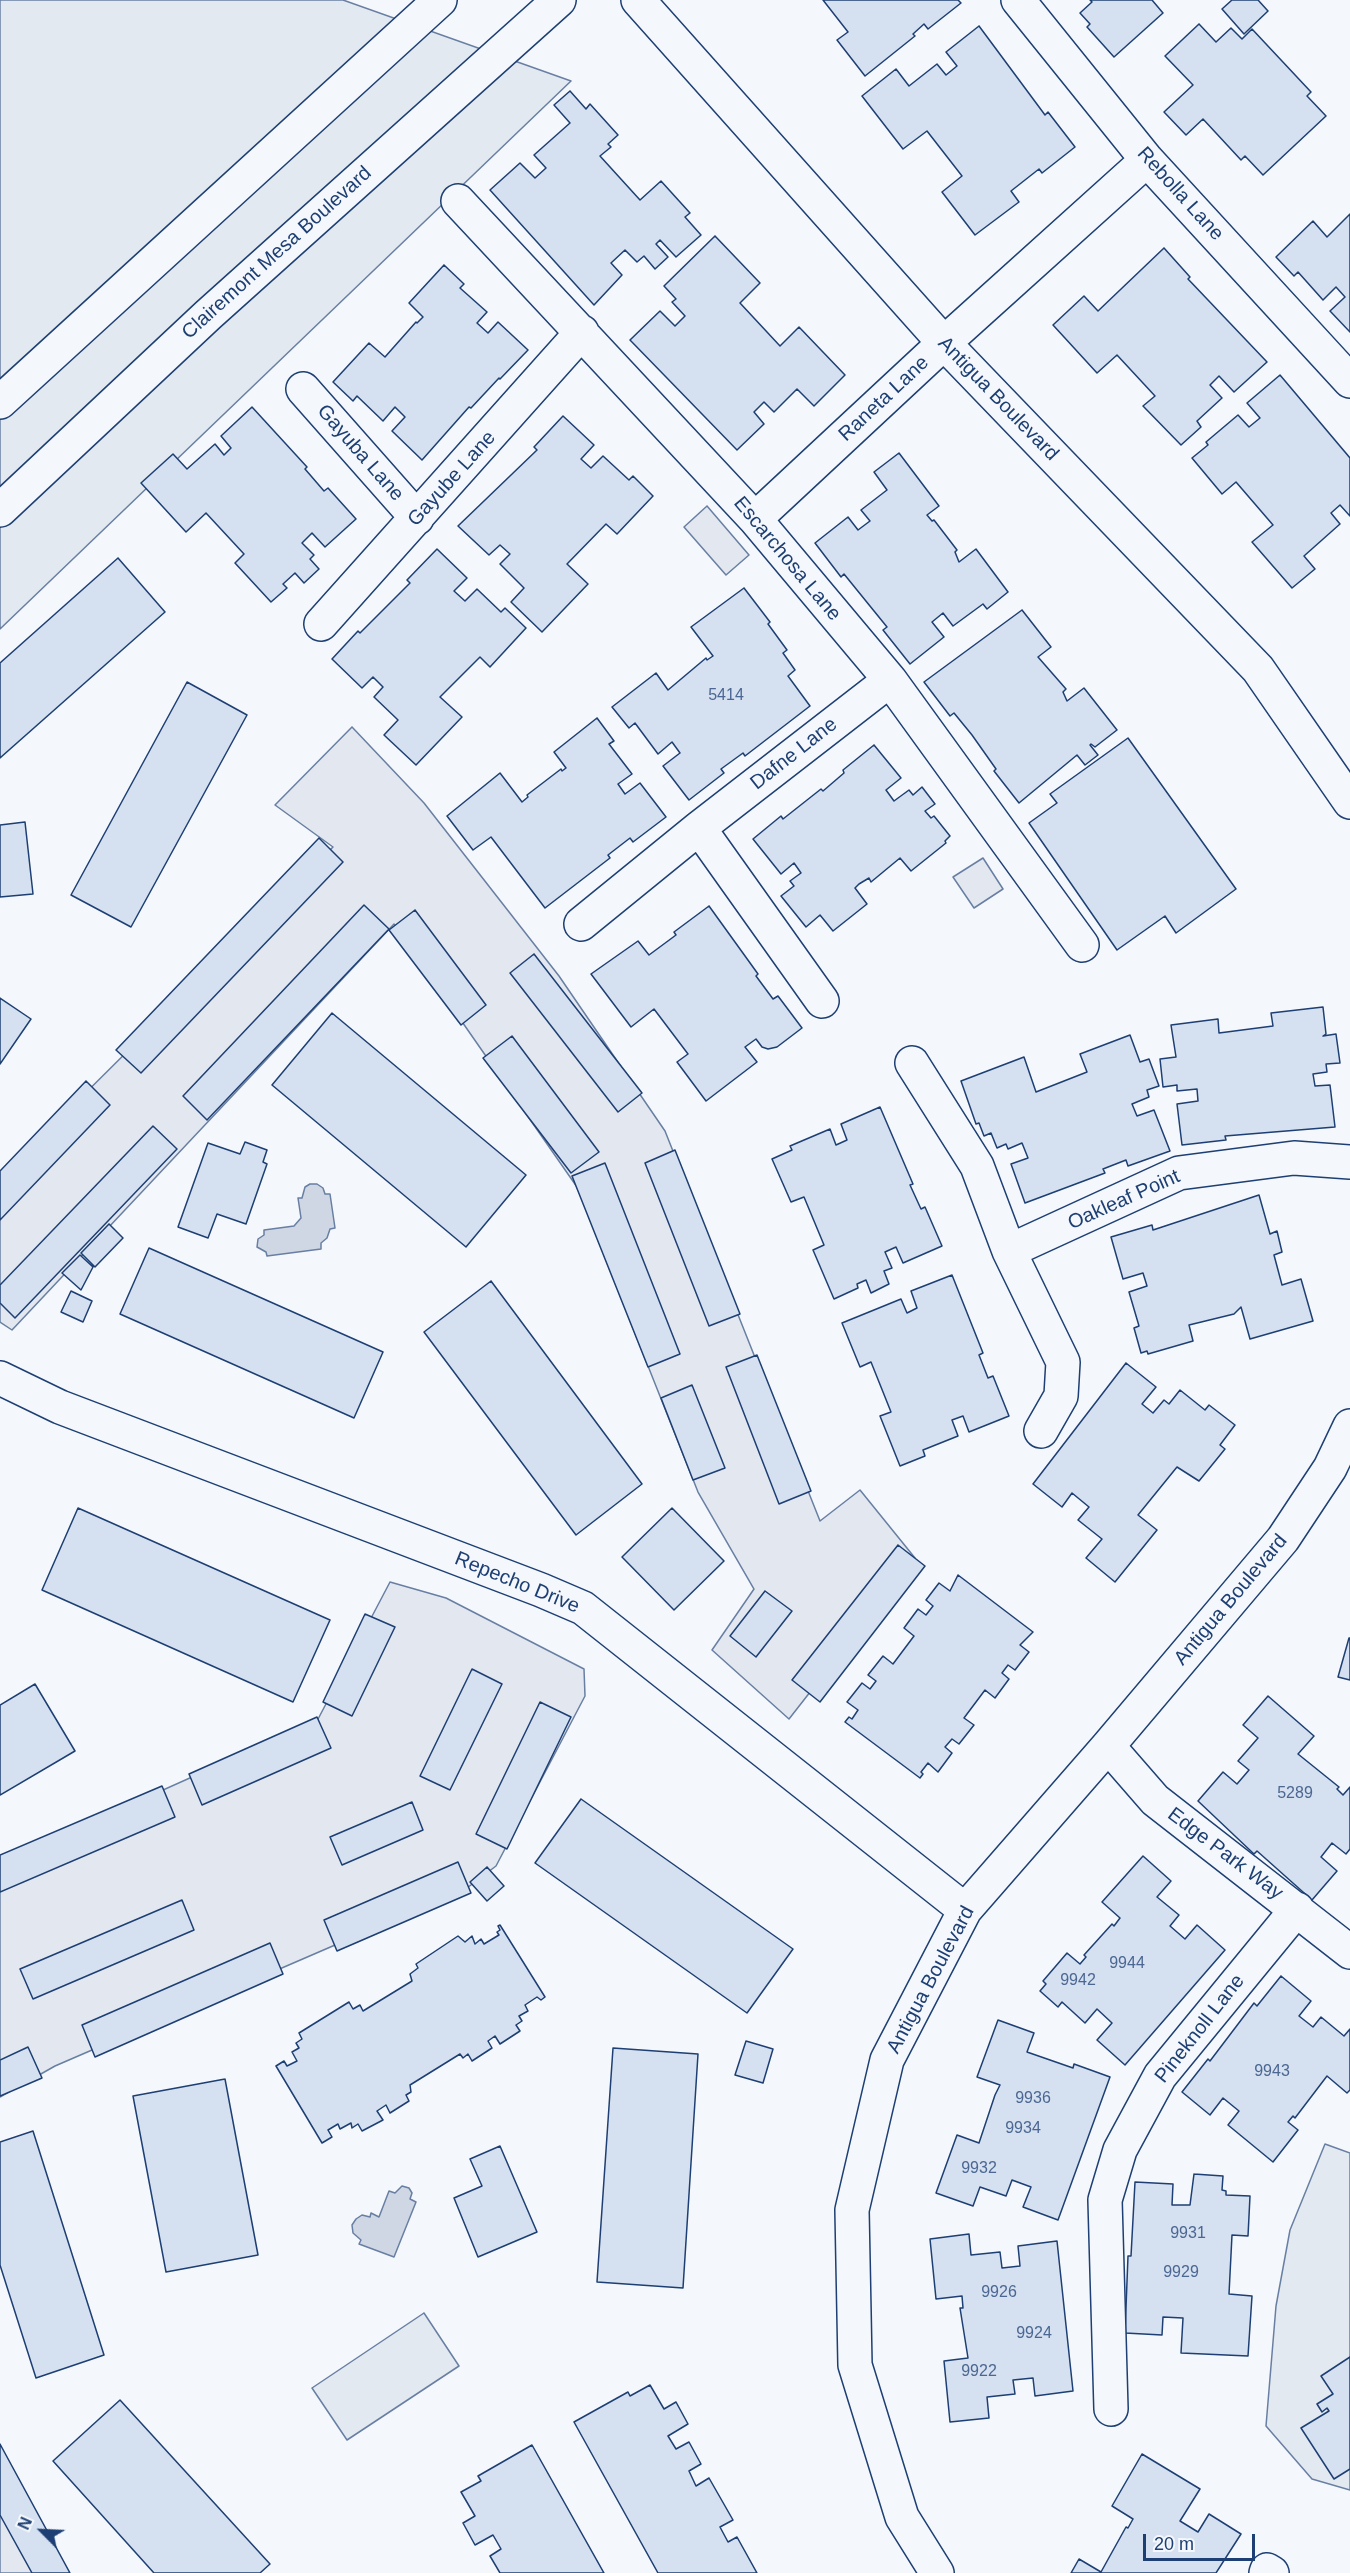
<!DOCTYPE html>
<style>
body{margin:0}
#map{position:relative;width:1350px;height:2573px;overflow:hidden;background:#f4f7fb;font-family:Helvetica,sans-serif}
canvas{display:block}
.north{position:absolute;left:12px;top:2501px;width:60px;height:60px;-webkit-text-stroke:4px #f4f7fb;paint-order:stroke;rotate:294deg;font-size:16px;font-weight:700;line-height:24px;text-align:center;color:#1d3f73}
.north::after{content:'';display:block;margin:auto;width:21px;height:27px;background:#1d3f73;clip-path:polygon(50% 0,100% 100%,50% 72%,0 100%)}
.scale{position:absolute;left:1143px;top:2534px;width:112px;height:27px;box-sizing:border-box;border:3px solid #1d3f73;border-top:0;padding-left:8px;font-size:18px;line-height:21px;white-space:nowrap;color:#1d3f73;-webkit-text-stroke:4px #f4f7fb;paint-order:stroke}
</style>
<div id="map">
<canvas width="1350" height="2573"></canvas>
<div class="north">N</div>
<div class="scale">20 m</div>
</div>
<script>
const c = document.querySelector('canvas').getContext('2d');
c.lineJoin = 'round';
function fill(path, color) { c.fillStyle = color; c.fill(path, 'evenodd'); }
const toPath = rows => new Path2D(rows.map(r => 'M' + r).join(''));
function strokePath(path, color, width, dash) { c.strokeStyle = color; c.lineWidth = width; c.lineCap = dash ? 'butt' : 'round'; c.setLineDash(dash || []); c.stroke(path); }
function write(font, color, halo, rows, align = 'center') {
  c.font = font + ' Helvetica,sans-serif'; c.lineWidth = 4.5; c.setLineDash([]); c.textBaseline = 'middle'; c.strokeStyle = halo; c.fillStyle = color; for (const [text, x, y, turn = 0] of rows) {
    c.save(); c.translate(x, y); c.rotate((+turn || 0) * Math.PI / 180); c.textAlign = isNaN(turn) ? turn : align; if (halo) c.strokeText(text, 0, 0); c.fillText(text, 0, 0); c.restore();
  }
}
const green = toPath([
 [0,0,343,0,571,81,0,629,0,0],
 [1325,2144,1350,2153,1350,2490,1312,2479,1266,2426,1276,2306,1290,2230,1325,2144],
 [424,2313,459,2366,347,2440,312,2388,424,2313]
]);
fill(green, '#e3e9f0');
strokePath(green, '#687fa3', 1.5);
const parking = toPath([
 [707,506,749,555,726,575,684,527,707,506],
 [352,727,424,803,559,976,665,1131,820,1521,860,1490,915,1558,789,1719,712,1650,754,1589,698,1492,577,1187,394,924,12,1330,0,1322,0,1178,333,847,275,805,352,727],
 [983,858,1003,889,974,908,953,877,983,858],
 [390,1582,446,1598,584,1669,585,1696,496,1866,467,1888,55,2066,0,2097,0,1863,317,1721,390,1582],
 [0,2456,69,2573,0,2573,0,2456]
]);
fill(parking, '#e3e8f0');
strokePath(parking, '#687fa3', 1.5);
const water = toPath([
 [310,1184,317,1184,323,1188,325,1194,330,1194,335,1228,330,1229,327,1238,321,1243,321,1249,267,1256,266,1252,257,1247,258,1239,264,1235,264,1230,294,1226,301,1218,298,1198,302,1198,305,1187,310,1184],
 [402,2186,409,2188,412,2193,410,2199,416,2202,394,2257,359,2244,361,2240,353,2233,352,2225,356,2219,362,2215,370,2217,371,2213,379,2217,389,2191,395,2193,402,2186]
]);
fill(water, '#cfd7e4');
strokePath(water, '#687fa3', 1.5);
const building = toPath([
 [823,0,958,0,961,3,928,29,924,24,913,34,915,36,865,76,837,40,848,32,823,0],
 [1090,0,1152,0,1163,13,1114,57,1087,27,1090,24,1080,13,1092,2,1090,0],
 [1232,0,1258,0,1268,11,1244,34,1222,9,1232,0],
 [1199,24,1216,42,1231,28,1242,39,1252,29,1311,92,1307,96,1326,116,1263,175,1245,156,1241,160,1203,119,1186,135,1164,112,1193,85,1165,56,1199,24],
 [979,26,1045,115,1048,112,1075,147,1042,173,1039,169,1011,191,1019,202,975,235,942,192,962,176,927,131,903,149,862,96,896,69,909,86,937,64,946,75,957,66,946,52,979,26],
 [570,91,586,109,590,104,618,135,608,144,611,147,600,156,640,200,661,181,690,213,685,217,701,235,676,257,660,240,656,244,668,257,655,269,644,256,637,262,625,250,611,263,622,275,594,305,490,190,520,163,535,178,546,168,534,155,570,123,554,105,570,91],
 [1350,214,1350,332,1330,311,1345,297,1336,287,1323,300,1298,272,1294,276,1276,257,1313,221,1327,237,1350,214],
 [715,236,760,283,740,303,780,346,799,327,845,375,814,406,797,389,774,412,764,402,754,412,764,424,737,450,630,340,660,311,675,326,685,316,672,302,676,299,664,286,715,236],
 [1164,248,1190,277,1188,279,1267,362,1234,392,1219,376,1210,385,1222,398,1197,421,1201,427,1181,445,1143,406,1155,396,1117,355,1097,373,1053,325,1084,296,1098,311,1164,248],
 [444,265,464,284,460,288,487,312,477,323,488,333,498,322,528,350,500,379,499,378,471,408,469,407,422,460,392,431,405,417,395,407,383,421,357,396,353,401,333,382,369,343,385,357,416,322,417,323,423,317,409,303,444,265],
 [1280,375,1350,458,1350,516,1340,505,1331,513,1340,524,1304,556,1315,569,1292,588,1252,542,1273,525,1236,482,1222,494,1192,458,1208,445,1206,442,1238,415,1249,427,1260,418,1247,403,1280,375],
 [252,407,307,467,305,469,324,491,328,488,356,519,325,547,312,533,302,543,314,555,310,559,319,569,304,583,295,573,283,584,287,588,271,602,235,563,244,554,206,513,186,532,141,483,173,454,187,469,215,444,224,455,231,448,221,436,252,407],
 [563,416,594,445,581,459,591,468,603,456,629,480,633,476,653,496,617,534,606,524,567,564,588,584,542,632,511,602,524,588,500,564,510,554,500,545,489,555,458,526,537,450,534,447,563,416],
 [899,453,939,506,927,515,932,521,934,520,957,550,955,552,959,562,976,549,1008,592,987,609,983,604,953,626,943,613,932,622,944,637,910,664,883,630,887,627,844,574,841,577,815,543,848,517,858,530,870,521,861,510,887,490,874,472,899,453],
 [437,549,467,578,454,591,465,601,477,589,501,612,505,608,526,628,490,667,480,657,440,697,462,717,416,765,384,735,398,720,374,697,383,687,373,677,362,688,332,659,358,631,360,633,410,583,407,580,437,549],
 [118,558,165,612,0,758,0,663,118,558],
 [744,588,770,622,768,624,787,650,783,653,795,670,788,676,810,706,745,756,743,753,721,769,724,773,689,800,663,766,680,753,672,742,658,754,635,723,629,728,612,707,656,673,668,690,706,658,707,660,713,656,691,627,744,588],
 [1022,610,1051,647,1038,657,1066,689,1063,692,1067,701,1084,688,1117,730,1095,747,1091,744,1090,745,1098,755,1085,765,1077,755,1019,803,994,771,996,769,972,735,954,713,950,716,924,682,1022,610],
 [187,682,247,715,131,927,71,895,187,682],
 [597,718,614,741,609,744,632,774,618,784,625,794,640,783,666,817,633,842,630,838,608,855,610,858,545,908,491,837,473,850,447,816,500,773,522,802,528,797,527,795,561,769,562,771,566,768,554,752,597,718],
 [1128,738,1236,889,1176,933,1165,916,1117,950,1029,823,1057,803,1050,794,1128,738],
 [874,745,901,778,886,790,894,801,909,790,913,795,922,787,935,804,925,811,931,818,934,816,950,836,945,841,946,843,911,871,900,858,871,882,869,878,859,884,855,888,867,904,833,931,820,915,806,927,781,896,794,886,790,881,801,873,794,863,781,874,753,839,781,816,783,819,821,789,823,791,844,773,843,770,874,745],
 [25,822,33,894,0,897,0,825,25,822],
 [319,838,343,862,141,1073,116,1050,319,838],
 [364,905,389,929,207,1120,183,1096,364,905],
 [709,906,758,974,756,976,773,999,778,996,802,1028,777,1047,768,1049,762,1047,756,1039,745,1047,757,1062,706,1101,677,1062,688,1054,654,1009,631,1027,591,974,638,941,649,955,676,935,674,932,709,906],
 [415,910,486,1005,461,1025,389,930,415,910],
 [534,954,642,1093,618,1112,510,973,534,954],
 [0,998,31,1019,0,1064,0,998],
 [1323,1007,1326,1034,1323,1036,1336,1034,1340,1063,1326,1064,1327,1072,1313,1074,1315,1086,1330,1085,1335,1127,1225,1136,1226,1140,1182,1145,1177,1104,1198,1101,1197,1089,1177,1091,1177,1085,1163,1087,1160,1059,1176,1057,1171,1025,1218,1019,1219,1033,1273,1026,1271,1013,1323,1007],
 [332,1013,526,1175,466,1247,272,1085,332,1013],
 [1130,1035,1140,1062,1149,1059,1159,1086,1147,1090,1149,1097,1132,1104,1137,1116,1154,1110,1170,1151,1128,1166,1126,1160,1103,1169,1105,1173,1025,1203,1011,1164,1028,1158,1022,1143,1008,1149,1006,1144,997,1148,991,1133,984,1136,979,1123,976,1124,961,1081,1024,1057,1036,1092,1087,1072,1080,1054,1130,1035],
 [512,1036,599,1152,571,1173,483,1058,512,1036],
 [86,1081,110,1105,0,1220,0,1171,86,1081],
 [880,1107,913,1184,910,1185,921,1209,925,1207,942,1246,903,1263,896,1247,885,1252,892,1268,884,1271,889,1284,871,1293,866,1280,857,1284,858,1288,834,1299,813,1250,824,1245,804,1197,791,1202,772,1159,792,1150,790,1146,830,1129,836,1145,847,1140,841,1124,880,1107],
 [153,1126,177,1149,15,1318,0,1303,0,1285,153,1126],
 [245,1142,267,1150,263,1162,267,1164,246,1224,217,1214,208,1238,178,1227,208,1143,240,1154,245,1142],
 [675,1150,740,1314,709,1326,645,1163,675,1150],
 [605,1163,680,1354,648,1367,572,1176,605,1163],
 [1259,1195,1270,1234,1277,1231,1282,1252,1274,1255,1282,1285,1301,1279,1313,1321,1250,1339,1241,1307,1234,1314,1189,1325,1193,1341,1148,1354,1147,1351,1141,1353,1134,1328,1139,1326,1129,1292,1147,1286,1143,1273,1123,1279,1111,1237,1152,1225,1153,1230,1259,1195],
 [109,1224,123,1238,95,1267,81,1253,109,1224],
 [149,1248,383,1352,354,1418,120,1314,149,1248],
 [80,1255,93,1267,81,1290,62,1273,80,1255],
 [952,1275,983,1353,979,1355,988,1378,993,1376,1009,1416,969,1432,963,1416,952,1420,958,1436,923,1450,925,1456,900,1466,880,1416,891,1412,871,1362,860,1367,842,1323,901,1299,907,1313,917,1308,911,1291,952,1275],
 [491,1281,642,1484,576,1535,424,1332,491,1281],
 [71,1291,92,1301,83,1322,61,1312,71,1291],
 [757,1355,811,1491,779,1504,726,1367,757,1355],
 [1126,1363,1156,1387,1142,1404,1153,1413,1164,1400,1169,1404,1180,1390,1205,1410,1209,1405,1235,1425,1220,1445,1225,1449,1199,1481,1177,1467,1138,1515,1157,1530,1115,1582,1086,1558,1102,1539,1078,1520,1089,1507,1072,1493,1062,1507,1033,1484,1126,1363],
 [692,1385,725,1468,693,1480,661,1398,692,1385],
 [78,1508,330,1620,293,1702,42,1590,78,1508],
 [672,1508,724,1561,674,1610,622,1557,672,1508],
 [898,1545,925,1566,820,1702,792,1680,898,1545],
 [958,1575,1033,1632,1020,1645,1029,1652,1015,1670,1008,1665,1002,1673,1009,1679,995,1698,985,1690,964,1718,974,1725,959,1744,952,1739,945,1747,952,1753,938,1772,928,1763,921,1772,923,1774,920,1778,845,1722,849,1717,852,1719,858,1710,847,1702,862,1683,870,1689,876,1681,868,1675,883,1656,893,1664,914,1636,904,1628,918,1609,926,1615,933,1606,926,1600,939,1583,950,1591,958,1575],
 [765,1591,792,1611,756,1657,730,1636,765,1591],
 [365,1614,395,1627,352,1716,323,1702,365,1614],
 [1349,1638,1350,1638,1350,1680,1338,1677,1349,1638],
 [472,1669,502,1684,450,1790,420,1776,472,1669],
 [35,1684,75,1751,0,1795,0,1705,35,1684],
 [1268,1696,1314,1736,1298,1754,1339,1787,1337,1789,1343,1795,1350,1787,1350,1849,1346,1854,1332,1843,1321,1857,1337,1871,1312,1900,1257,1851,1254,1854,1198,1801,1223,1772,1237,1784,1249,1770,1238,1761,1258,1738,1243,1725,1268,1696],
 [540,1702,571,1717,507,1849,476,1834,540,1702],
 [317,1717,331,1748,202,1805,189,1774,317,1717],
 [162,1786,175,1817,0,1892,0,1855,162,1786],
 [581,1799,793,1949,747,2013,535,1863,581,1799],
 [412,1802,423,1830,342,1865,330,1837,412,1802],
 [1143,1856,1171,1881,1157,1897,1179,1915,1170,1926,1185,1939,1197,1925,1225,1950,1125,2065,1097,2040,1112,2023,1097,2009,1085,2023,1062,2002,1058,2007,1040,1991,1046,1984,1043,1981,1067,1953,1080,1964,1086,1957,1084,1955,1112,1924,1114,1926,1120,1918,1102,1902,1143,1856],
 [458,1862,471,1893,337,1951,324,1920,458,1862],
 [487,1867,504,1886,487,1901,470,1882,487,1867],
 [182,1900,194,1930,33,1999,20,1969,182,1900],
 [500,1925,545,1997,541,2000,537,1997,525,2005,528,2011,519,2016,522,2021,516,2025,520,2031,500,2044,495,2036,488,2041,492,2048,472,2061,468,2054,463,2058,460,2054,410,2085,411,2092,406,2095,409,2101,390,2113,386,2105,377,2111,383,2120,362,2131,358,2124,352,2128,351,2123,340,2129,338,2124,328,2130,332,2137,322,2143,276,2066,284,2061,287,2066,297,2061,292,2052,299,2048,296,2043,302,2039,299,2033,349,2002,353,2009,360,2005,363,2011,412,1981,410,1974,418,1968,416,1964,458,1936,465,1942,472,1936,475,1944,481,1939,484,1944,499,1935,497,1932,500,1930,498,1926,500,1925],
 [270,1943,283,1974,95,2057,82,2025,270,1943],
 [1281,1976,1311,2001,1299,2016,1313,2027,1321,2017,1344,2036,1350,2029,1350,2090,1347,2093,1327,2076,1295,2118,1293,2116,1288,2122,1298,2130,1273,2162,1228,2125,1239,2111,1223,2098,1210,2115,1182,2092,1208,2059,1210,2061,1254,2003,1257,2006,1281,1976],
 [998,2020,1034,2033,1027,2052,1073,2068,1074,2064,1110,2077,1058,2220,1023,2207,1031,2187,1012,2180,1006,2196,980,2187,973,2206,936,2193,957,2135,979,2143,995,2095,1000,2085,977,2077,998,2020],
 [746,2041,773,2049,763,2083,735,2075,746,2041],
 [28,2047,42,2078,0,2096,0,2060,28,2047],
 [613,2048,698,2054,683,2288,597,2282,613,2048],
 [225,2079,258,2255,166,2272,133,2096,225,2079],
 [33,2131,104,2355,36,2378,0,2265,0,2142,33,2131],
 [500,2146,537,2232,478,2257,454,2198,482,2186,470,2159,500,2146],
 [1194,2174,1223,2176,1222,2190,1226,2191,1226,2195,1250,2196,1248,2236,1232,2235,1229,2294,1252,2296,1248,2356,1181,2353,1183,2318,1163,2317,1162,2335,1125,2333,1128,2256,1131,2256,1135,2182,1173,2184,1172,2205,1190,2205,1194,2174],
 [969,2234,971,2255,1000,2252,1002,2268,1020,2266,1018,2246,1057,2241,1073,2391,1035,2396,1033,2378,1013,2380,1015,2394,987,2397,989,2418,950,2422,944,2361,968,2358,960,2308,963,2308,962,2296,936,2299,930,2239,969,2234],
 [1350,2357,1350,2469,1334,2479,1301,2428,1329,2411,1327,2408,1322,2412,1317,2404,1333,2394,1321,2376,1350,2357],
 [650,2385,664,2409,676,2402,688,2424,668,2436,676,2449,689,2442,701,2464,689,2471,696,2486,709,2478,733,2520,720,2527,728,2542,737,2537,757,2573,658,2573,574,2422,628,2392,630,2396,650,2385],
 [120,2400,270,2564,260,2573,154,2573,53,2461,120,2400],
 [0,2444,70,2573,32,2573,0,2515,0,2444],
 [532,2445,604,2573,500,2573,490,2556,501,2549,493,2535,475,2545,463,2523,475,2516,461,2492,481,2481,478,2476,532,2445],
 [1142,2454,1200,2489,1180,2521,1198,2532,1209,2514,1241,2534,1216,2573,1071,2573,1079,2559,1101,2572,1126,2527,1128,2528,1133,2519,1112,2506,1142,2454]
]);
fill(building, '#d5e0f0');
strokePath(building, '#1d3f73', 1.5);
const minor = toPath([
 [638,0,944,343,1258,669,1350,802],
 [1018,0,1147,160,1350,381],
 [458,201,755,519,890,680,1082,945],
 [303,389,417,518],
 [755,519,944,343,1147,160],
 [321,624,582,332],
 [699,828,822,1001],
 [581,924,699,828,890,680],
 [912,1063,977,1166,1009,1251,1063,1362,1061,1396,1041,1431],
 [1009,1251,1179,1173,1294,1158,1350,1162],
 [0,1378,60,1407,541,1590,583,1608,965,1910],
 [1108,1746,1155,1800,1350,1952],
 [1111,2409,1105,2200,1120,2150,1160,2076,1297,1909],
 [937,2573,902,2517,855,2365,852,2210,887,2060,965,1910,1108,1746,1283,1539,1330,1468,1350,1426],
 [1266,2573,1267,2570,1272,2573]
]);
const major = toPath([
 [0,402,440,0],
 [0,510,208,315,559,0]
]);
strokePath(minor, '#1d3f73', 36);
strokePath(major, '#1d3f73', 36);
strokePath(minor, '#f4f7fb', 33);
strokePath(major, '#f4f7fb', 33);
write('16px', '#4b6792', null, [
 ["5414",726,696],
 ["5289",1295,1794],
 ["9944",1127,1964],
 ["9942",1078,1981],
 ["9943",1272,2072],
 ["9936",1033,2099],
 ["9934",1023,2129],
 ["9932",979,2169],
 ["9931",1188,2234],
 ["9929",1181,2273],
 ["9926",999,2293],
 ["9924",1034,2334],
 ["9922",979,2372]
]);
write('20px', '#1d3f73', '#f4f7fb', [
 ["Rebolla Lane",1180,194,48],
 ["Clairemont Mesa Boulevard",277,253,-42],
 ["Raneta Lane",884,399,-43],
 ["Antigua Boulevard",998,399,46],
 ["Gayuba Lane",360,453,49],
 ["Gayube Lane",452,479,-48],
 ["Escarchosa Lane",787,559,50],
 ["Dafne Lane",794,754,-38],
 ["Oakleaf Point",1124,1200,-24],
 ["Repecho Drive",517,1583,22],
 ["Antigua Boulevard",1231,1600,-50],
 ["Edge Park Way",1225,1854,37],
 ["Antigua Boulevard",931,1980,-62],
 ["Pineknoll Lane",1200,2029,-52]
]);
</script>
